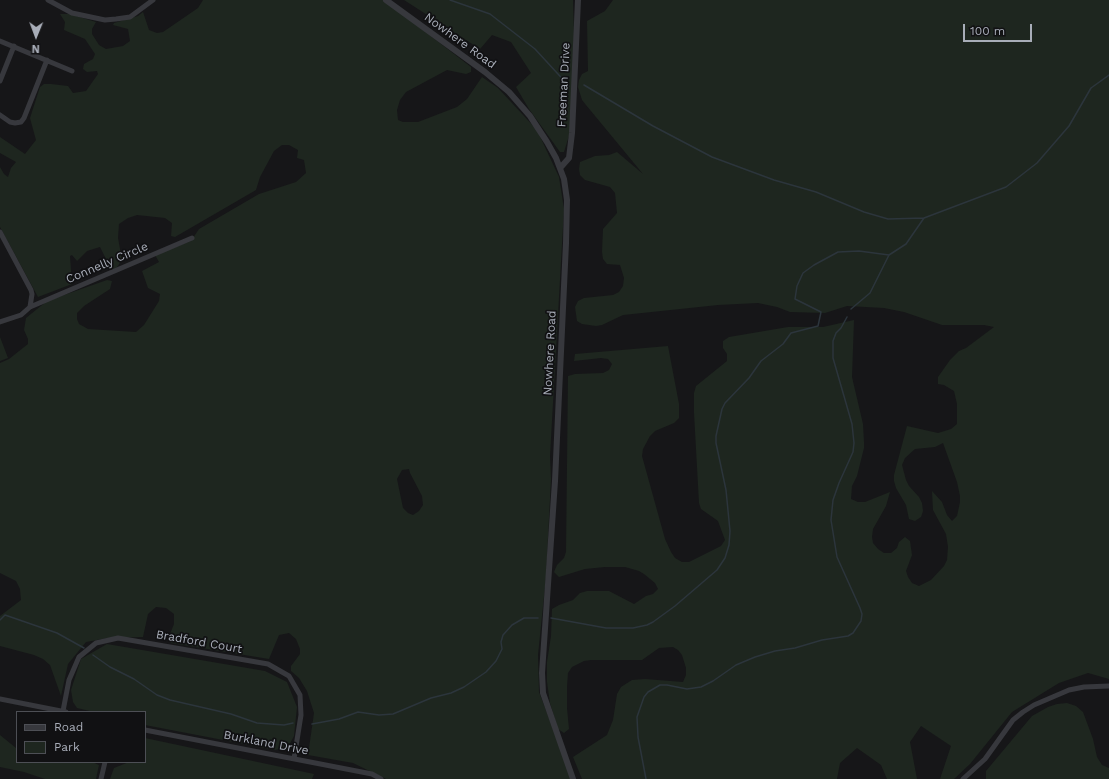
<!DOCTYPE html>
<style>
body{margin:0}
#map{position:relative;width:1109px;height:779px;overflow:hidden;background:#161618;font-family:"Work Sans",sans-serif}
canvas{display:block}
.legend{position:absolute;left:16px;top:711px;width:130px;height:52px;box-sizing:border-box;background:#111113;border:1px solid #4d4f55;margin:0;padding:5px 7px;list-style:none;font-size:12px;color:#a8adb8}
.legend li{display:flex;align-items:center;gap:8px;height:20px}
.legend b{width:20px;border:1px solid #4d4f55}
.north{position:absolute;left:16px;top:16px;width:40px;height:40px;-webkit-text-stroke:3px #111113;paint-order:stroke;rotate:181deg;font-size:11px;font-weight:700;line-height:16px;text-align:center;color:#a8adb8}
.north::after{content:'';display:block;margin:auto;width:14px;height:18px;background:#a8adb8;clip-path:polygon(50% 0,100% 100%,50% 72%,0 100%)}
.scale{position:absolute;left:963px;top:24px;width:69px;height:18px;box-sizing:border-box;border:2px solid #a8adb8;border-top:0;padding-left:5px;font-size:12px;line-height:14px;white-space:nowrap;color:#a8adb8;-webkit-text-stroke:3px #111113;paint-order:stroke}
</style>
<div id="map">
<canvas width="1109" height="779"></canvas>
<ul class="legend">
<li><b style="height:5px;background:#37383d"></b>Road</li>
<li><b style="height:11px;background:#1e261f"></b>Park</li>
</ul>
<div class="north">N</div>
<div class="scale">100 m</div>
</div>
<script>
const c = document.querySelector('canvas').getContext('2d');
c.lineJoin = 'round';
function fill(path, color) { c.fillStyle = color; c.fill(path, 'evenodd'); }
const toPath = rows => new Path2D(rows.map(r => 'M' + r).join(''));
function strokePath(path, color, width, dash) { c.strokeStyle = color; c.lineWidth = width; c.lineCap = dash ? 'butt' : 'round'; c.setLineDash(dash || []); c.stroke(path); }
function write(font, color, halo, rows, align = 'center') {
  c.font = font + ' "Work Sans",sans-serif'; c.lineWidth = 3.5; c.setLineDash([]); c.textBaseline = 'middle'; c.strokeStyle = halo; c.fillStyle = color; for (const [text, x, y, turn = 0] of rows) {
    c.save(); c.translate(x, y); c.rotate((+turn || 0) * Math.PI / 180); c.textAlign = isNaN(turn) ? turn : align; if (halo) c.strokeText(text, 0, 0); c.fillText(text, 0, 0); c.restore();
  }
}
fill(toPath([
 [203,0,384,0,471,67,471,72,466,74,447,70,406,92,400,100,397,110,398,120,403,122,418,122,457,107,467,99,482,77,498,88,537,130,559,177,564,209,550,456,551,479,546,577,538,655,539,692,572,779,386,779,353,763,308,755,314,713,307,691,299,678,291,671,291,666,300,654,300,649,296,639,289,633,279,635,269,659,171,643,168,639,174,624,174,614,166,608,156,607,148,614,143,637,108,638,86,642,68,664,61,696,50,665,43,659,34,655,0,646,0,616,21,600,20,589,16,581,0,573,0,363,9,359,28,344,28,339,24,330,26,318,47,301,107,280,112,281,110,289,84,306,77,313,77,319,79,324,88,329,136,332,144,325,159,301,160,294,148,288,142,271,159,262,155,255,191,241,199,229,259,194,296,182,306,173,304,160,297,158,298,150,289,145,282,145,274,151,260,177,256,190,175,237,171,236,172,223,165,218,137,215,128,218,119,224,118,238,122,260,115,270,108,269,105,257,100,247,87,251,77,261,72,255,70,256,72,284,38,297,0,227,0,167,4,174,8,177,11,168,16,162,0,153,0,137,25,154,36,140,30,118,40,87,44,84,51,84,68,86,73,93,86,91,98,74,97,71,87,72,83,69,84,64,93,59,95,54,85,39,64,30,65,22,60,14,70,14,96,22,92,29,92,34,99,45,106,49,123,46,130,41,128,29,113,25,114,23,138,16,143,12,149,30,157,33,163,32,198,8],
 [409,469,410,473,422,496,423,505,419,511,413,515,408,513,403,508,397,479,402,470],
 [404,0,573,0,574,37,572,126,564,152,560,152,529,109,516,87,531,73,511,42,492,35,480,49],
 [613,0,1109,0,1109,679,1088,673,1059,683,1012,712,970,764,954,779,940,779,951,746,921,726,910,742,917,779,887,779,881,765,857,748,840,763,837,779,582,779,573,757,607,735,613,720,617,694,621,687,632,680,645,679,683,682,686,675,686,668,682,655,678,650,673,647,659,648,642,660,591,660,584,661,572,667,568,673,567,687,567,708,569,729,564,733,558,729,550,703,547,682,547,662,551,636,552,609,559,605,573,600,580,593,587,591,609,591,634,604,646,596,653,594,658,589,655,583,644,574,639,571,625,567,605,567,585,569,559,577,554,572,557,565,564,558,566,552,568,376,575,374,603,373,609,370,612,364,608,359,601,358,574,361,575,354,668,346,679,404,679,418,674,423,655,431,650,436,643,449,642,456,665,539,671,552,675,558,682,562,689,562,721,546,725,540,718,521,701,509,699,503,694,413,694,393,696,386,727,361,727,354,723,348,723,341,729,337,788,327,823,327,854,320,852,377,863,424,864,442,864,448,857,476,852,486,851,499,858,502,865,502,890,492,886,506,873,529,872,537,873,543,878,549,884,553,891,553,897,548,899,542,905,537,910,541,912,555,906,571,908,577,912,583,919,586,931,580,944,566,947,560,948,547,946,534,933,510,932,491,942,502,947,515,952,521,957,516,960,502,960,496,957,482,943,443,935,447,915,449,905,458,902,465,906,480,909,486,919,497,922,503,923,511,921,517,915,521,909,519,906,505,896,488,894,481,894,475,907,426,938,433,951,429,957,424,957,404,954,391,944,385,938,384,938,377,950,360,959,351,966,348,994,327,984,325,942,325,904,312,884,308,847,306,825,313,790,312,777,307,758,303,718,305,623,315,602,325,596,326,582,324,577,321,575,307,578,301,584,298,613,295,619,292,623,286,624,278,620,265,607,264,603,259,602,252,603,229,617,213,615,193,610,187,585,180,580,175,579,169,580,162,595,156,609,155,617,152,643,174,586,105,582,100,578,87,579,80,582,74,588,71,587,21,605,11],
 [0,337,8,358,0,361],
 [107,644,265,671,287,682,297,707,294,736,288,747,275,750,145,725,145,712,94,712,77,708,73,702,71,690,81,659],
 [1067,703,1076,706,1083,712,1093,739,1097,757,1102,765,1109,768,1109,779,986,779,986,771,1032,716,1048,707,1057,704],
 [0,735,16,748,17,747,17,762,92,762,99,765,96,779,45,779,24,772,0,767],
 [145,738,314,774,312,779,110,779,114,768,129,762,145,762]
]), '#1e261f');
strokePath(toPath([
 [450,0,490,14,535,49,569,86],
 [584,85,653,126,712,157,774,180,816,192,864,212,888,219,924,218],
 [851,309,870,293,889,255,906,244,924,218,1006,187,1037,163,1069,126,1091,88,1109,75],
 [551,618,606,628,633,628,647,625,653,622,675,606,717,570,725,558,729,545,730,531,726,490,716,443,716,436,722,409,725,403,749,378,761,361,783,344,791,333,818,326,821,312,795,299,797,286,803,273,814,265,838,252,859,251,889,255],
 [0,620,5,615,57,633,84,648],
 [93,655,110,667,134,679,157,695,170,700,231,714,257,723,284,725,293,723],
 [312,724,339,719,358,712,379,715,393,714,431,698,451,693,464,687,486,672,496,661,502,649,501,642,503,635,512,625,524,618,538,618],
 [646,779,638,737,637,717,644,697,648,692,660,685,667,685,687,689,701,687,713,681,736,665,755,657,775,651,795,648,822,640,848,636,853,633,861,621,862,614,860,608,837,557,831,520,833,500,839,483,853,452,854,443,852,424,833,358,833,341,836,333,841,328,847,317]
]), '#2c353c', 1.5);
strokePath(toPath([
 [48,0,72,13,105,20,116,19,130,17,153,0],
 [0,41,72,71],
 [0,81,14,46],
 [0,115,10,122,15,123,21,122,24,118,47,60],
 [0,232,31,290,32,294,30,307],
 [0,322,21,315,30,307,192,238],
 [0,699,66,712],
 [63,711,69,680,79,657,96,643,118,638,268,664,289,676,300,695,301,715,294,759],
 [145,730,372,774,381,779],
 [101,779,105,762],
 [963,779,985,759,1013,720,1023,712,1034,705,1069,690,1084,687,1109,686]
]), '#37383d', 5);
strokePath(toPath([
 [386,0,485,72,509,92,530,116,547,142,556,158,564,179,567,200,566,243,555,481,542,673,543,693,573,779],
 [561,167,569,158,572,133,578,0]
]), '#37383d', 6);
write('12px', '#a8adb8', '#111113', [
 ["Nowhere Road",460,41,36],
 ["Freeman Drive",564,85,-87],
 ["Connelly Circle",107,263,-23],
 ["Nowhere Road",550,353,-87],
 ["Bradford Court",199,642,10],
 ["Burkland Drive",266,743,11]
]);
</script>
